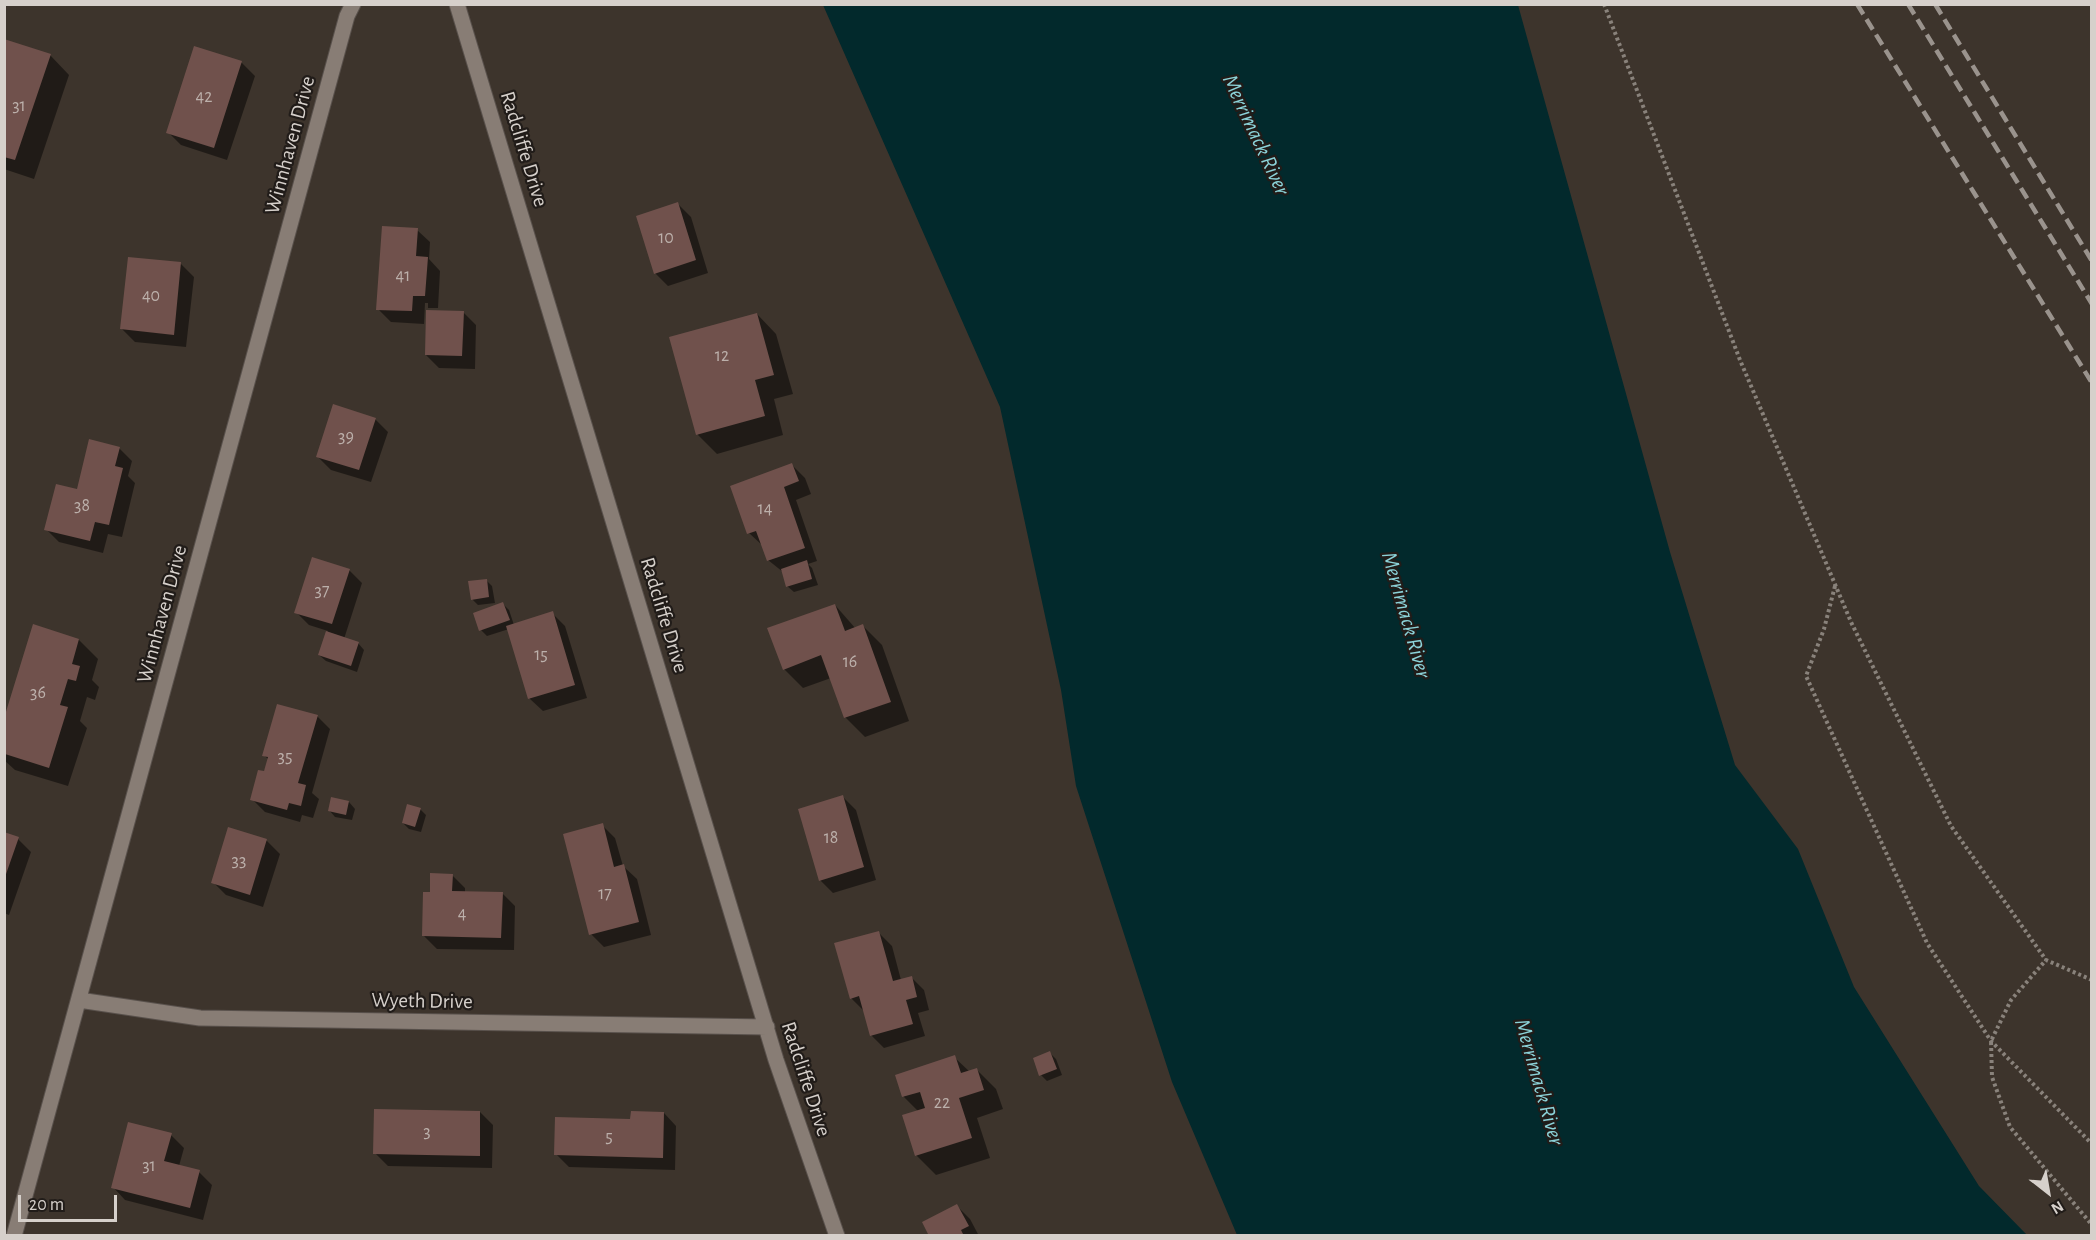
<!DOCTYPE html>
<style>
body{margin:0}
#map{position:relative;width:2096px;height:1240px;overflow:hidden;background:#3d342c;font-family:"Alegreya Sans",sans-serif}
canvas{display:block}
.frame{position:absolute;inset:0;border:6px solid #d6d0cb;pointer-events:none}
.north{position:absolute;left:2018px;top:1162px;width:60px;height:60px;-webkit-text-stroke:4px #211c19;paint-order:stroke;rotate:149deg;font-size:16px;font-weight:700;line-height:24px;text-align:center;color:#d6d0cb}
.north::after{content:'';display:block;margin:auto;width:21px;height:27px;background:#d6d0cb;clip-path:polygon(50% 0,100% 100%,50% 72%,0 100%)}
.scale{position:absolute;left:18px;top:1195px;width:99px;height:27px;box-sizing:border-box;border:3px solid #d6d0cb;border-top:0;padding-left:8px;font-size:18px;line-height:21px;white-space:nowrap;color:#d6d0cb;-webkit-text-stroke:4px #211c19;paint-order:stroke}
</style>
<div id="map">
<canvas width="2096" height="1240"></canvas>
<div class="frame"></div>
<div class="north">N</div>
<div class="scale">20 m</div>
</div>
<script>
const c = document.querySelector('canvas').getContext('2d');
c.lineJoin = 'round';
function fill(path, color) { c.fillStyle = color; c.fill(path, 'evenodd'); }
const toPath = rows => new Path2D(rows.map(r => 'M' + r).join(''));
function strokePath(path, color, width, dash) { c.strokeStyle = color; c.lineWidth = width; c.lineCap = dash ? 'butt' : 'round'; c.setLineDash(dash || []); c.stroke(path); }
function write(font, color, halo, rows, align = 'center') {
  c.font = font + ' "Alegreya Sans",sans-serif'; c.lineWidth = 4.5; c.setLineDash([]); c.textBaseline = 'middle'; c.strokeStyle = halo; c.fillStyle = color; for (const [text, x, y, turn = 0] of rows) {
    c.save(); c.translate(x, y); c.rotate((+turn || 0) * Math.PI / 180); c.textAlign = isNaN(turn) ? turn : align; if (halo) c.strokeText(text, 0, 0); c.fillText(text, 0, 0); c.restore();
  }
}
fill(toPath([
 [823,5,1518,5,1670,552,1735,765,1798,849,1854,987,1979,1186,2027,1235,1237,1235,1172,1082,1076,786,1061,690,1000,407]
]), '#02292c');
fill(toPath([
 [4,40,50,55,69,75,34,179,4,169],
 [195,48,242,63,255,76,227,160,181,145,168,132],
 [678,204,691,217,708,273,668,286,655,273],
 [417,230,430,242,429,259,440,271,438,308,428,308,428,303,425,303,424,324,391,322,378,309],
 [181,264,194,277,186,347,135,342,122,329],
 [463,312,476,325,475,369,439,368,426,355],
 [757,314,776,334,793,394,774,399,783,435,717,454,698,435,671,338],
 [375,419,388,432,371,482,331,470,318,457],
 [119,448,132,461,128,476,135,483,122,537,108,534,103,553,59,542,46,529],
 [792,465,805,478,811,494,796,500,817,561,808,564,812,568,818,585,794,592,787,586,783,572,768,560,763,546,749,533],
 [349,570,362,583,344,639,358,643,364,650,357,672,326,661,319,655,328,631,309,625,296,612],
 [486,580,492,586,495,603,478,605,472,599],
 [503,604,509,610,514,625,552,613,565,626,587,698,543,711,530,699,509,629,487,636,481,630],
 [835,605,856,629,863,626,882,645,909,721,865,737,845,717,831,678,803,688,784,669],
 [34,626,79,640,98,659,92,680,99,687,95,700,87,697,80,721,87,728,68,786,15,770,4,760,4,720],
 [317,716,330,729,312,793,319,799,313,818,302,815,300,822,265,812,252,799,269,760,264,755],
 [843,797,856,810,876,880,833,893,820,880],
 [349,802,355,809,352,820,335,817,329,810],
 [420,809,426,815,421,832,409,829,403,823],
 [602,825,615,838,623,866,637,879,651,935,604,947,591,934],
 [229,829,267,841,280,854,263,907,226,895,213,882],
 [4,834,18,839,31,852,9,915,4,913],
 [452,875,465,888,465,893,502,893,515,906,514,950,437,949,424,936,431,894],
 [879,933,892,946,901,980,911,977,924,990,929,1010,918,1013,925,1036,884,1048,871,1035,864,1011,851,998],
 [1050,1053,1056,1059,1062,1075,1047,1081,1041,1075],
 [954,1057,970,1072,977,1070,996,1089,1003,1109,977,1118,990,1158,936,1175,916,1155,919,1112,904,1097,897,1076],
 [480,1112,493,1125,492,1168,388,1166,375,1153],
 [664,1113,676,1126,675,1170,569,1167,556,1154,632,1121],
 [171,1135,184,1148,179,1166,199,1172,212,1185,203,1220,125,1200,113,1187],
 [957,1206,970,1219,979,1236,931,1236]
]), '#0007');
fill(toPath([
 [4,39,51,54,15,160,4,157],
 [194,46,242,61,214,148,166,133],
 [678,202,696,260,654,274,636,216],
 [382,226,418,228,416,256,428,257,425,296,413,296,412,311,376,310],
 [128,257,181,262,174,335,120,329],
 [426,310,464,311,462,356,425,355],
 [757,313,774,375,755,380,765,416,696,435,669,337],
 [333,404,376,418,359,470,316,457],
 [89,439,120,447,115,466,123,468,109,525,95,522,90,541,44,530,56,484,77,489],
 [792,463,799,481,784,487,805,548,767,561,756,531,747,534,730,486],
 [312,557,350,569,332,624,294,613],
 [807,560,812,579,786,587,781,569],
 [487,579,489,597,471,600,468,581],
 [503,602,510,620,479,631,473,613],
 [835,604,845,631,863,624,891,702,844,718,821,655,783,670,767,628],
 [553,611,575,685,528,699,506,626],
 [33,624,79,639,72,664,80,666,76,681,68,679,60,705,68,707,49,768,5,754,5,715],
 [326,631,359,642,351,666,318,655],
 [277,704,318,715,298,783,306,785,301,806,289,803,287,810,250,800,258,770,264,771,268,757,262,756],
 [843,795,864,867,819,881,798,809],
 [331,797,349,801,346,815,328,811],
 [407,804,421,808,415,827,402,823],
 [603,823,614,867,624,864,639,922,589,935,563,834],
 [228,827,267,839,250,895,211,883],
 [4,832,19,837,5,877,4,877],
 [430,873,453,874,452,891,503,892,501,938,422,936,423,892,430,892],
 [879,931,893,981,912,976,917,997,906,1000,913,1024,870,1036,859,996,850,999,834,943],
 [1050,1051,1057,1069,1039,1076,1033,1058],
 [955,1055,961,1073,977,1068,984,1090,959,1098,972,1138,915,1156,902,1115,925,1108,920,1092,902,1097,895,1075],
 [374,1109,480,1111,480,1156,373,1154],
 [631,1111,664,1112,663,1158,554,1155,555,1117,630,1119],
 [128,1122,172,1133,164,1161,200,1170,190,1208,111,1188],
 [957,1204,969,1226,961,1230,964,1236,929,1236,922,1222]
]), '#70514c');
const minor = toPath([
 [457,4,776,1060,837,1236],
 [79,1000,200,1018,767,1027],
 [14,1236,347,16,353,4]
]);
strokePath(minor, '#59514c', 17);
strokePath(toPath([
 [1604,4,1740,360,1851,622,1951,826,2046,960],
 [1835,586,1824,629,1806,676,1927,943,1991,1041,2092,1144],
 [2092,980,2046,960,2011,1000,1991,1041,1992,1077,2010,1127,2092,1225]
]), '#89827b', 4, [3, 3]);
strokePath(minor, '#887d75', 15);
strokePath(toPath([
 [1857,4,2092,383],
 [1908,4,2092,304],
 [1935,4,2092,261]
]), '#9a938d', 4.5, [12, 6]);
write('18px', '#bcb0ab', null, [
 ["42",204,97],
 ["31",19,106],
 ["10",666,238],
 ["41",403,276],
 ["40",151,296],
 ["12",722,356],
 ["39",346,437],
 ["38",82,506],
 ["14",765,509],
 ["37",322,591],
 ["15",541,655],
 ["16",850,662],
 ["36",38,693],
 ["35",285,757],
 ["18",831,838],
 ["33",239,861],
 ["17",605,894],
 ["4",462,914],
 ["22",942,1103],
 ["3",427,1132],
 ["5",609,1137],
 ["31",149,1166]
]);
write('21px', '#d6d0cb', '#211c19', [
 ["Winnhaven Drive",290,145,-75],
 ["Radcliffe Drive",524,149,73],
 ["Winnhaven Drive",162,614,-75],
 ["Radcliffe Drive",664,615,73],
 ["Wyeth Drive",422,1001,1],
 ["Radcliffe Drive",806,1079,72]
]);
write('italic 22px', '#8bd2d8', '#211c19', [
 ["Merrimack River",1256,135,65],
 ["Merrimack River",1406,615,74],
 ["Merrimack River",1539,1082,74]
]);
</script>
